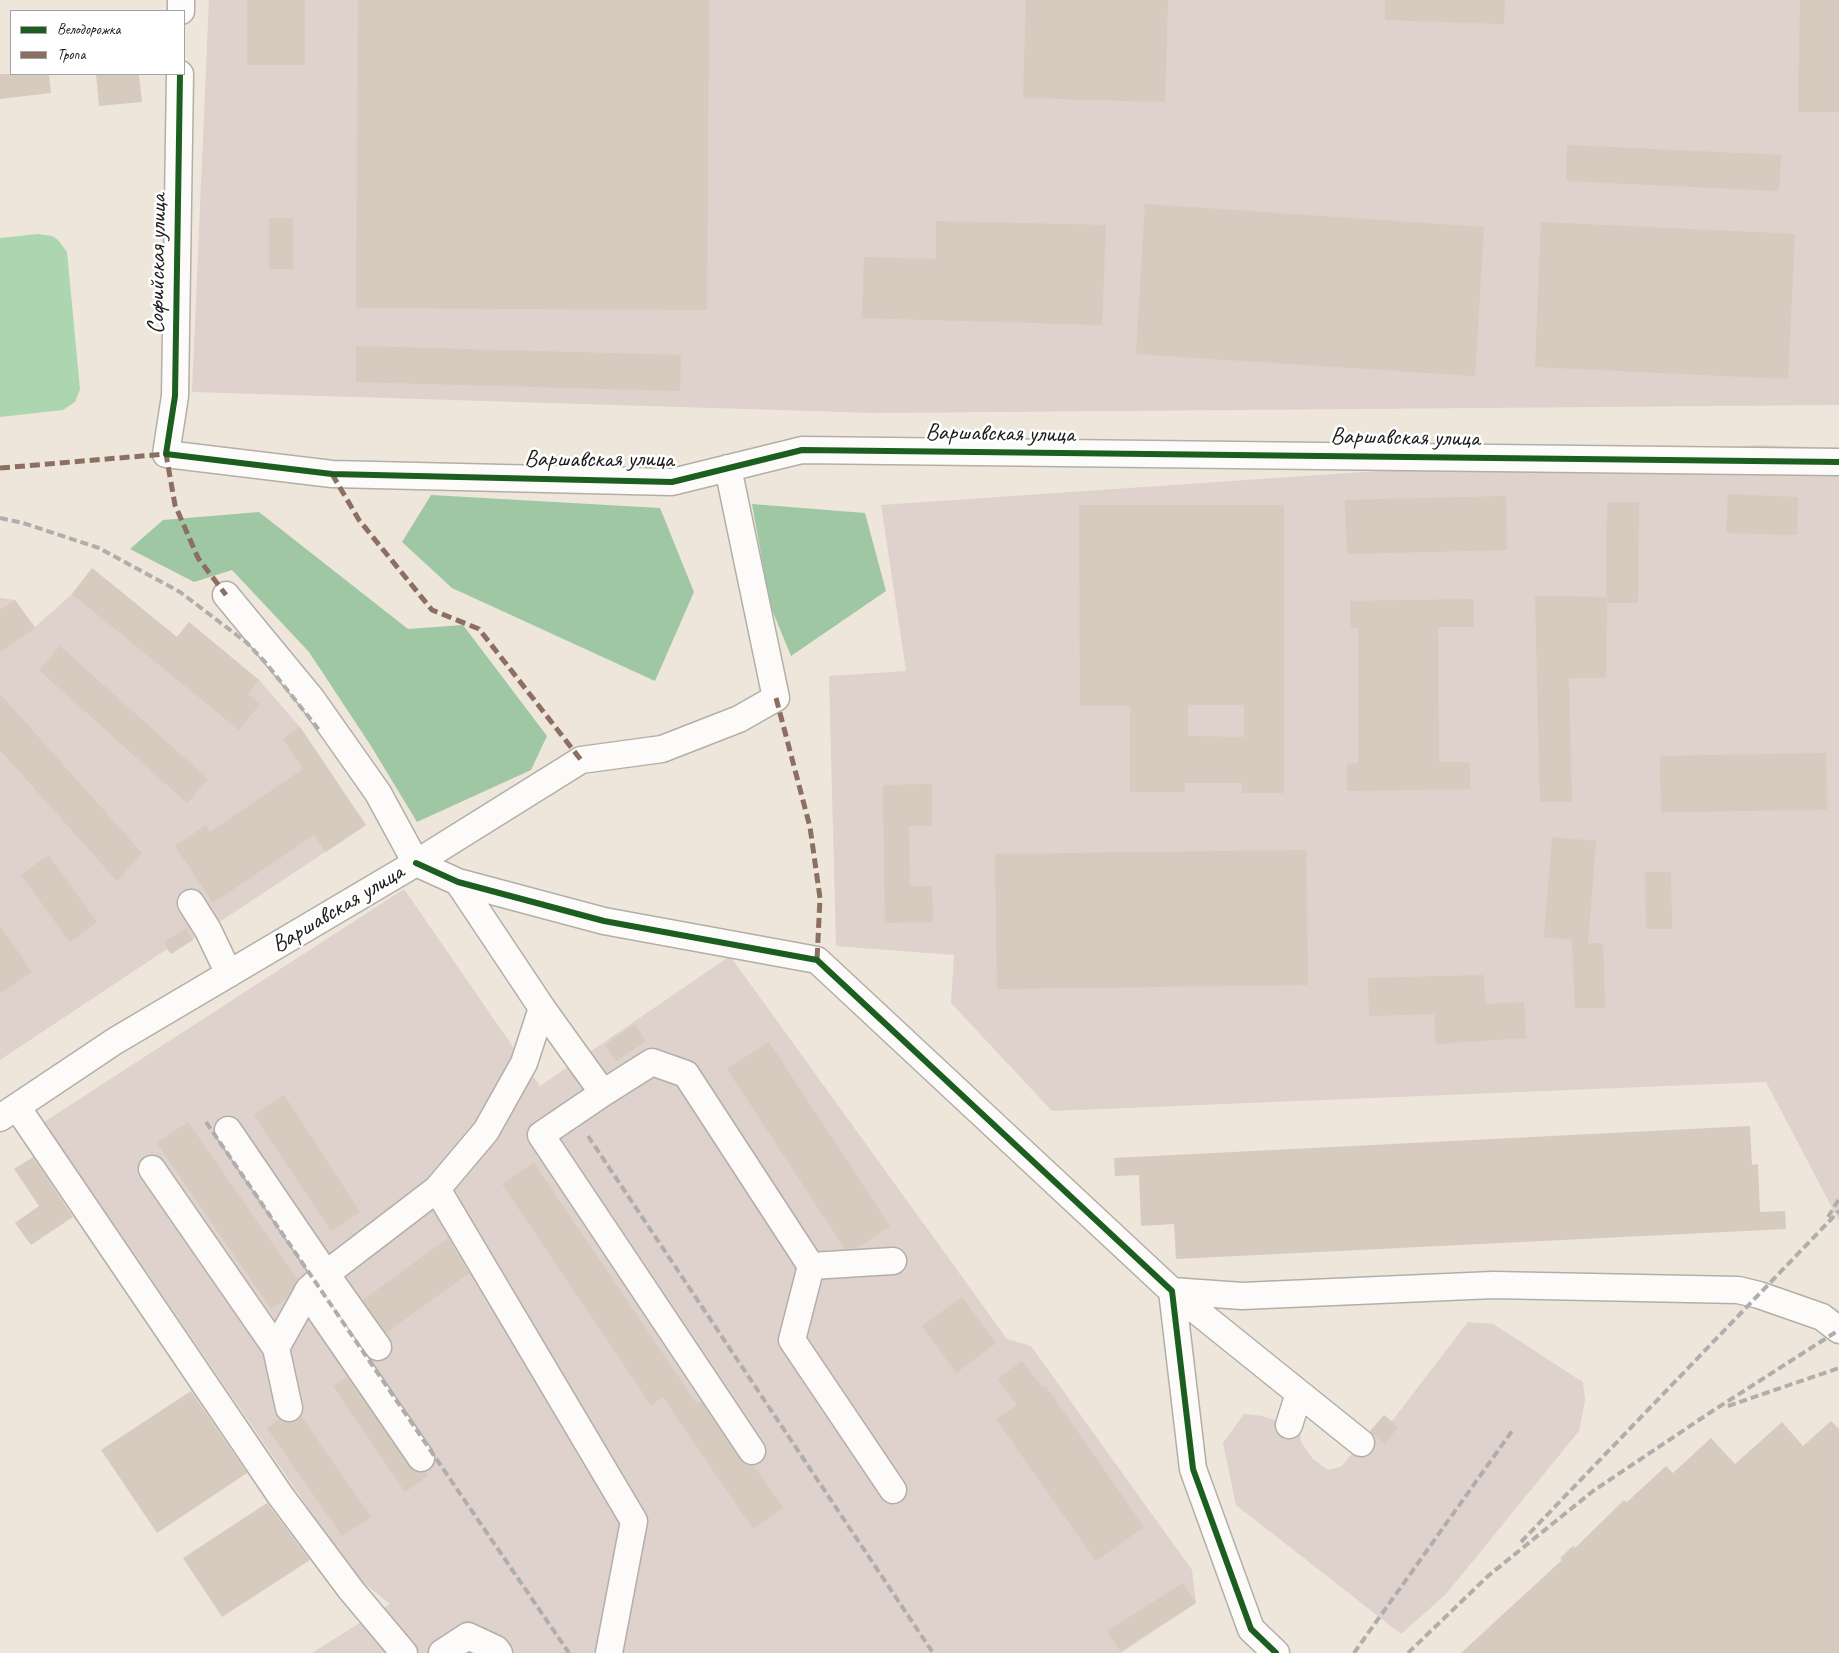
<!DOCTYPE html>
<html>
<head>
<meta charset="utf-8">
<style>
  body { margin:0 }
  #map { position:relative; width:1839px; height:1653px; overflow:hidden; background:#eee6da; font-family:Caveat,sans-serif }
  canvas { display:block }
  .legend { position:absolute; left:10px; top:10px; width:175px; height:65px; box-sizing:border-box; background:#fff; border:1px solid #a4a4a4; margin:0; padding:6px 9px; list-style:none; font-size:15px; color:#1c1c1c }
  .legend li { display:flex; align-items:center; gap:10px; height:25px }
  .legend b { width:25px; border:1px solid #a4a4a4 }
</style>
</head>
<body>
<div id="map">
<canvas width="1839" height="1653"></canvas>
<ul class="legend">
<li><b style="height:6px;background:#1b5e20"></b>Велодорожка</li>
<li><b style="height:6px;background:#8d6e63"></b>Тропа</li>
</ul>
</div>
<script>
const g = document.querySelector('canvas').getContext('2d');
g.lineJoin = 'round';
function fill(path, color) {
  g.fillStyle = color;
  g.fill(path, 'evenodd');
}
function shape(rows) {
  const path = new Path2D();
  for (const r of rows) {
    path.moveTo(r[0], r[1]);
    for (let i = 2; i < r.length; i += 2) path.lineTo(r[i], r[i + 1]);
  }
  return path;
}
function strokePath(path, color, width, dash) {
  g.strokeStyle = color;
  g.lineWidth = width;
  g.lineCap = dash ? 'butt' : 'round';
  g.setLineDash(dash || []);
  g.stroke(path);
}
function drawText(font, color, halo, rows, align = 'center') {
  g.font = font + ' Caveat,sans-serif';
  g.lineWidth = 5;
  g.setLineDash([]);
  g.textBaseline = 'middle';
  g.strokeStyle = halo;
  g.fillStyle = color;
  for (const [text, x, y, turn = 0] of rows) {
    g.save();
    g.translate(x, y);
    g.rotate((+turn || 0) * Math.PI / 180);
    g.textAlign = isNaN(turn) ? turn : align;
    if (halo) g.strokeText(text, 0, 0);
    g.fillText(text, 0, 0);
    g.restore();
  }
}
fill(shape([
  [209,0,1839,0,1839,405,876,413,192,392],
  [1758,445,1839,448,1839,1221,1766,1082,1052,1111,951,1003,954,955,836,946,829,676,906,671,881,505],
  [92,568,177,637,189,622,259,680,300,727,366,825,171,954,167,949,0,1060,0,598,15,600,35,627,72,594],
  [404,889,540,1086,730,956,1007,1339,1031,1346,1192,1570,1196,1603,1121,1653,312,1653,390,1604,354,1575,44,1122],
  [1468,1322,1493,1324,1583,1382,1585,1400,1579,1431,1446,1594,1401,1634,1236,1505,1223,1443,1244,1414,1262,1416,1300,1428,1301,1442,1313,1459,1328,1470,1342,1466,1384,1415,1392,1421]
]), '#dfd1cb');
fill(shape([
  [38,234,52,236,58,240,67,252,80,389,75,402,63,410,0,417,0,238]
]), '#acd6af');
fill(shape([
  [431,495,660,508,694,592,655,681,452,588,402,542],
  [752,504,865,513,886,591,791,656,770,605],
  [259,512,408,629,463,625,547,736,531,770,417,822,371,746,309,652,232,570,194,582,130,549,163,520]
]), '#a0c7a4');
fill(shape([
  [247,0,305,0,305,65,247,65],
  [358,0,709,0,707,310,356,308],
  [1026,0,1168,0,1165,102,1023,98],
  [1385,0,1505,0,1504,24,1385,20],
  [1800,0,1839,0,1839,112,1798,112],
  [0,74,49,74,51,93,0,99],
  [96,74,139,74,142,102,99,106],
  [1567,145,1781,155,1779,191,1566,181],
  [1145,204,1484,227,1475,376,1136,354],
  [269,218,293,218,293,269,269,269],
  [936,221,1106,225,1102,325,862,318,864,257,936,259],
  [1541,222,1795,234,1788,379,1535,367],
  [356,346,681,355,680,391,356,382],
  [1728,494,1798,497,1797,535,1726,533],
  [1506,496,1507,550,1347,554,1345,500],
  [1607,502,1639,502,1638,603,1607,603,1606,678,1569,678,1572,802,1540,802,1535,596,1606,597],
  [1079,505,1284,505,1284,793,1242,793,1242,783,1185,783,1185,792,1130,792,1130,706,1080,706],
  [1188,705,1244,705,1244,737,1188,736],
  [92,568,177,637,189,622,259,680,248,694,260,704,239,730,72,594],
  [1474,599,1474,627,1438,627,1439,762,1470,762,1470,789,1347,791,1347,764,1358,763,1358,628,1351,628,1350,601],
  [15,600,35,628,0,652,0,610],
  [60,646,208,779,187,803,39,670],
  [0,694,142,853,117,881,0,750],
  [300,727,366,825,326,852,314,835,213,903,175,846,206,825,210,832,303,769,283,739],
  [1826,753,1827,810,1661,812,1660,756],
  [932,784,932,825,909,826,910,886,932,886,933,922,885,923,883,785],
  [1552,837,1596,841,1588,943,1603,943,1605,1008,1575,1008,1572,940,1544,937],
  [1306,850,1308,985,997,989,995,854],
  [48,855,97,922,70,942,21,875],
  [1645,872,1671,872,1672,929,1646,929],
  [0,926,32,972,0,993],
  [186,928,193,940,171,954,164,942],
  [1484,975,1485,1004,1524,1002,1526,1038,1436,1044,1434,1014,1369,1016,1368,978],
  [635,1024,646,1041,616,1061,605,1045],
  [769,1042,890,1226,857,1248,845,1249,727,1069],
  [284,1095,360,1212,331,1231,254,1115],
  [188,1122,298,1280,286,1299,271,1309,157,1143],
  [1750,1126,1752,1165,1758,1164,1760,1212,1785,1211,1786,1229,1176,1259,1174,1224,1141,1226,1139,1175,1115,1176,1114,1158],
  [33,1157,73,1217,31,1245,15,1223,39,1206,14,1169],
  [534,1163,697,1404,701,1401,740,1459,746,1465,754,1466,783,1508,753,1529,663,1397,651,1405,502,1184],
  [448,1238,469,1273,386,1333,363,1300],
  [962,1297,996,1343,956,1373,922,1326],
  [1022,1361,1042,1387,1045,1385,1144,1527,1096,1561,996,1419,1017,1405,998,1379],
  [347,1377,409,1466,415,1472,425,1472,428,1476,405,1492,333,1386],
  [191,1391,247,1473,157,1533,101,1450],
  [1384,1415,1398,1427,1385,1444,1370,1431],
  [301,1416,371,1517,342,1536,267,1428,280,1419,285,1422,292,1423],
  [1831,1421,1839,1429,1839,1653,1461,1653,1562,1560,1560,1558,1573,1546,1575,1548,1624,1500,1627,1502,1666,1466,1673,1473,1711,1438,1735,1464,1782,1422,1803,1446],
  [267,1503,310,1560,222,1617,183,1558],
  [1183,1583,1196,1603,1120,1651,1107,1631]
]), '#d7cabe');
const minor = shape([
  [181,11,181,0],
  [180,74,175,396,166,454,332,474,672,482,802,450,1839,462],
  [226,595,311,698,378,793,416,863,458,882,604,921,817,960,1172,1291,1193,1469,1251,1629,1276,1653],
  [458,882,542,1008,603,1093,652,1062,686,1074,811,1266,893,1261],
  [191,903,208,930,229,974],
  [603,1093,541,1135,752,1451],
  [17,1107,280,1495,351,1590,404,1653],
  [0,1118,115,1041,416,863,581,760,662,749,739,719,776,698,728,468],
  [228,1130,326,1274,309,1289,276,1348],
  [152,1169,276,1348,289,1408],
  [437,1189,634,1521,609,1653],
  [811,1266,792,1340,893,1490],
  [1172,1291,1242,1296,1493,1285,1738,1290,1759,1295,1822,1317,1839,1330],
  [1172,1291,1361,1443],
  [307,1292,421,1458],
  [378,1347,326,1274,437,1189,486,1131,524,1063,542,1008],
  [1289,1425,1299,1393],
  [442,1653,468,1636,496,1649,499,1653]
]);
strokePath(minor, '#b3aea7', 29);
strokePath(minor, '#fcfbf9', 26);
strokePath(shape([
  [0,518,23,523,99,548,180,592,246,642,265,662,320,731],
  [206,1122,569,1653],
  [588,1136,933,1653],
  [1828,1217,1839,1199],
  [1728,1406,1839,1368],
  [1521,1542,1839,1211],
  [1354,1653,1512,1431],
  [1408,1653,1488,1576,1593,1491,1711,1412,1839,1330]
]), '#afaeac', 4, [8, 4]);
strokePath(shape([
  [0,468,166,454,175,505,198,558,226,595],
  [332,474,359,520,432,610,479,629,581,760],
  [776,698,810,827,820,898,817,960]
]), '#8d6e63', 5, [10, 5]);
strokePath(shape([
  [180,74,175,396,166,454,332,474,672,482,802,450,1839,462],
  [416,863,458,882,604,921,817,960,1172,1291,1193,1469,1251,1629,1276,1653]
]), '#1b5e20', 6);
drawText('24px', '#1c1c1c', '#fff', [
  ["Софийская улица",158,264,-89],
  ["Варшавская улица",1000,434,1],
  ["Варшавская улица",1405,438,1],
  ["Варшавская улица",599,460],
  ["Варшавская улица",338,909,-31]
]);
</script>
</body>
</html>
